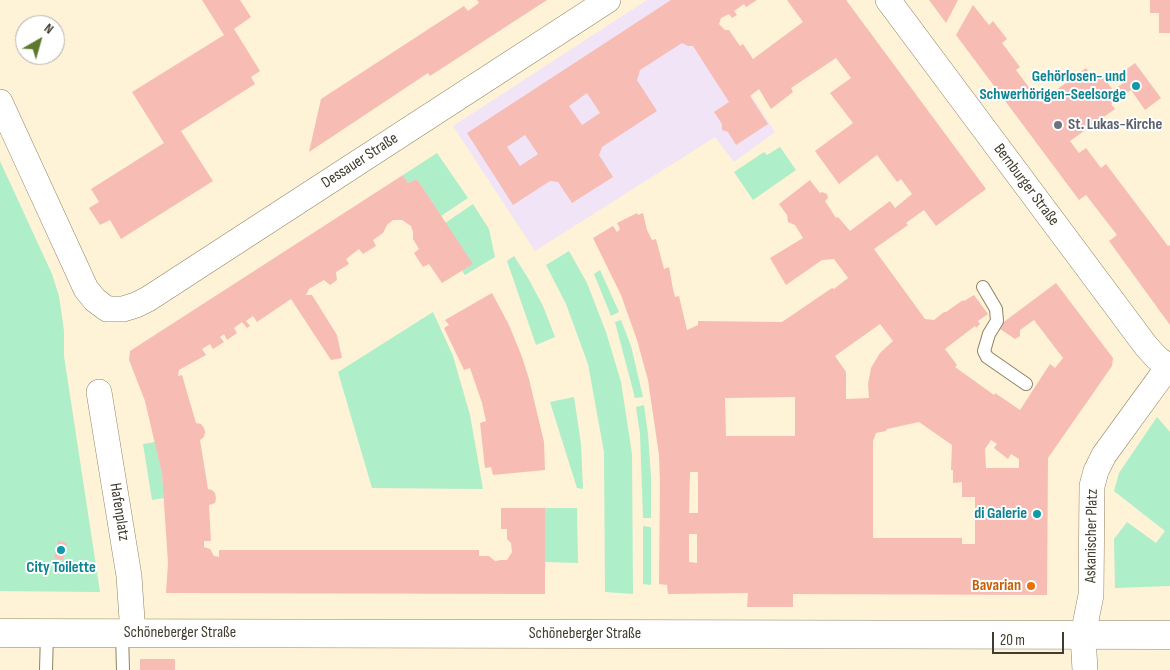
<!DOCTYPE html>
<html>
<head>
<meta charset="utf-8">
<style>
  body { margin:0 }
  #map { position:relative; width:1170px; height:670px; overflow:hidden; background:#fef2d7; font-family:"Sofia Sans Condensed",sans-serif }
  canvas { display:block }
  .north { position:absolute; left:15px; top:15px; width:50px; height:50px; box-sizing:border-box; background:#fff; border:1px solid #b3b1ab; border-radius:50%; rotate:38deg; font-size:14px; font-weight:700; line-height:20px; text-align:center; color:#413c2e }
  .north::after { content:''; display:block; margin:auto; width:18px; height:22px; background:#5d792e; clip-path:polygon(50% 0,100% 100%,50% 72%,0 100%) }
  .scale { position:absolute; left:992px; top:632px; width:72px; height:22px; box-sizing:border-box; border:2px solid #413c2e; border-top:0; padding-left:6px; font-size:15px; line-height:18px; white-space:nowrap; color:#413c2e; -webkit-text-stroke:4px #fff; paint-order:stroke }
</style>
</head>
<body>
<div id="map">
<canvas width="1170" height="670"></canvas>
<div class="north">N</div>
<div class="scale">20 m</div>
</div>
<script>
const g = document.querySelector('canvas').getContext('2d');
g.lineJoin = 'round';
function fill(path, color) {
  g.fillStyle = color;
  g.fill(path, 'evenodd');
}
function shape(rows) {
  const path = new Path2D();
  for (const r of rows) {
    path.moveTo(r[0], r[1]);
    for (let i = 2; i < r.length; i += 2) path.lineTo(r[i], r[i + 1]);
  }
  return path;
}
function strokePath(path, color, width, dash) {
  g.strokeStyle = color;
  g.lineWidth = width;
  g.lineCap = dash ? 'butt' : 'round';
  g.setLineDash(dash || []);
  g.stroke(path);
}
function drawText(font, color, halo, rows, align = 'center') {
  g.font = font + ' "Sofia Sans Condensed",sans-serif';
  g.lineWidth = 4;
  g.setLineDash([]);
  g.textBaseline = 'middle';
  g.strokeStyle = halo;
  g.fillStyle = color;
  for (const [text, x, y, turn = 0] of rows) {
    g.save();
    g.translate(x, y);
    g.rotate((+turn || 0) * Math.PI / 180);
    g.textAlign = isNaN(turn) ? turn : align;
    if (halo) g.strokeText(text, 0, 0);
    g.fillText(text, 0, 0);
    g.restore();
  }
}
fill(shape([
  [647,0,688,0,775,132,734,162,715,137,535,251,453,126]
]), '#f1e4f7');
fill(shape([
  [780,147,796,170,753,200,734,172,764,152,767,155],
  [437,153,468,198,441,216,417,179,408,183,403,175],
  [0,161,52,274,59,296,64,331,64,356,100,592,0,591],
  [473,204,489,229,495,257,465,275,462,271,472,264,445,223],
  [569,251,587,283,606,332,621,382,632,454,633,594,605,592,604,452,588,364,566,304,546,265],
  [514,256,528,278,543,306,555,337,536,345,507,261],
  [600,270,619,312,611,316,594,274],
  [433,312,453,356,470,415,483,489,372,488,338,372],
  [621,320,631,346,643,397,635,398,615,322],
  [574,397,581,444,583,489,577,488,550,402],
  [644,405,648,434,651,477,651,518,643,518,640,434,636,407],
  [1157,417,1170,432,1170,586,1115,588,1114,539,1127,522,1156,543,1165,531,1114,491,1119,473],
  [155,442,162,474,164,498,152,500,143,444],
  [545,508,577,508,578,563,545,562],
  [643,526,651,527,651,585,643,584]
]), '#aeeec9');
fill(shape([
  [202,0,240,0,251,17,234,29,260,71,251,77,255,84,181,131,213,181,121,239,110,220,100,225,89,208,99,202,91,189,164,143,132,92,224,35],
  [477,0,547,0,430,76,428,73,309,152,321,99,464,6,468,11,479,3],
  [671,0,757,0,746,7,744,4,734,11,737,15,732,18,729,14,721,18,719,24,725,30,729,30,740,46,743,44,753,59,803,22,787,0,846,0,986,189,936,226,924,210,906,223,908,225,874,249,925,319,934,320,944,312,946,312,963,300,964,301,974,295,988,314,978,321,980,324,976,328,975,326,945,349,957,365,955,367,994,395,995,393,1020,410,1050,364,1055,368,1063,358,1034,320,1020,330,1020,336,1015,339,997,327,1056,283,1113,358,1112,366,1048,458,1047,595,793,594,793,607,747,607,748,593,668,594,667,585,659,584,660,483,659,455,648,380,637,340,621,295,593,238,613,226,617,232,620,229,617,223,637,213,638,215,643,213,647,230,652,240,656,239,664,269,669,267,673,289,675,297,679,296,687,330,698,325,698,321,782,322,832,288,834,289,848,278,834,259,822,260,786,285,770,258,803,238,795,225,788,222,787,215,779,204,810,180,820,193,822,192,827,194,828,198,825,201,836,218,838,217,850,231,890,201,895,208,912,194,901,179,897,182,877,155,839,184,815,151,853,123,830,93,851,78,836,58,791,88,793,92,771,109,759,89,750,96,768,124,736,145,728,132,722,130,722,124,714,112,729,102,693,46,688,46,682,43,640,70,637,80,657,111,602,147,599,155,613,177,572,203,558,182,550,181,513,205,467,133],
  [587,93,600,113,582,125,569,106],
  [525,135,538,154,520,166,507,147],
  [880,324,893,341,880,353,871,368,868,384,869,398,846,399,846,372,835,356],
  [795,397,795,436,726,436,725,398],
  [919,422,952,445,951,470,953,470,953,483,962,482,962,497,975,497,975,544,962,544,962,538,873,538,873,441,876,433,886,431,887,429],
  [991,440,997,444,994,448,1008,459,1011,454,1019,459,1019,468,986,468,985,449],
  [690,472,698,472,698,513,689,513],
  [689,534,697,534,697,563,689,562],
  [929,0,958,0,946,23],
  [1150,0,1170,0,1170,33,1159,33,1159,13,1150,13],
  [973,5,989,25,993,21,1007,39,1002,43,1020,67,1016,70,1040,102,1086,68,1094,79,1101,74,1113,90,1125,82,1119,75,1135,63,1161,98,1145,110,1131,90,1111,104,1115,109,1070,141,1079,153,1086,148,1101,168,1106,164,1168,246,1170,245,1170,325,1109,241,1117,235,1086,195,1079,200,956,35],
  [403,175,408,183,417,179,473,264,442,283,429,264,423,267,414,253,419,249,413,239,413,232,411,226,402,220,393,220,387,225,383,233,373,240,376,246,363,254,359,249,346,259,349,264,336,272,337,280,330,285,324,280,309,289,306,295,312,295,337,335,342,358,331,360,291,299,257,322,253,316,246,321,250,326,247,328,242,322,234,328,237,333,227,340,224,334,220,337,224,342,213,349,210,344,202,349,206,355,179,370,178,376,182,375,196,423,201,424,204,428,205,432,204,437,200,440,208,489,212,490,215,493,216,498,215,503,209,505,211,541,204,541,204,547,210,549,214,556,219,557,219,550,479,550,479,556,489,556,495,561,501,560,507,560,512,552,511,543,507,539,507,529,501,529,501,508,545,508,545,594,166,593,168,563,162,474,145,401,129,360,130,351],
  [492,293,509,325,522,357,529,379,544,442,545,470,493,475,491,467,485,468,480,423,486,421,482,403,470,368,464,370,444,328,449,325,445,320],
  [58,541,67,543,63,560,54,558],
  [140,659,175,659,175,670,140,670]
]), '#f7bdb5');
const service = shape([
  [983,287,996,309,997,321,989,334,984,351,987,357,1026,384],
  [122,633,123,670],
  [46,670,47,633]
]);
const minor = shape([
  [888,0,1146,346,1157,358,1170,368],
  [0,102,86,289,95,300,107,309,123,309,136,305,148,299,608,0],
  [99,392,129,576,133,634],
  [1085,670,1083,635,1091,595,1092,486,1096,471,1104,455,1168,367]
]);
const tertiary = shape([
  [0,633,1170,635]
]);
strokePath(service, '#908364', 14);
strokePath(minor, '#908364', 26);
strokePath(tertiary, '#908364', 29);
strokePath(service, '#fff', 12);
strokePath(minor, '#fff', 25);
strokePath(tertiary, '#fff', 28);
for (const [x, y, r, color] of [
  [1136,86,5,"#0f9aa8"],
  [1058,125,5,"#6b7280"],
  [1037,514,5,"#0f9aa8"],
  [61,550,5,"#0f9aa8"],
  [1031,586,5,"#e8710a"]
]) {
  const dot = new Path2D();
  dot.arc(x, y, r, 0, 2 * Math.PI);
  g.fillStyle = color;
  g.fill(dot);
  strokePath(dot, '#fff', 2);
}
drawText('bold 16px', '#0d838f', '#fff', [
  ["Gehörlosen- und",1126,77],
  ["Schwerhörigen-Seelsorge",1126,95],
  ["di Galerie",1027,514],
  ["City Toilette",61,568,"center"]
], 'right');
drawText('bold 16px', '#5b616d', '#fff', [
  ["St. Lukas-Kirche",1068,125]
], 'left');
drawText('16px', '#413c2e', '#fff', [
  ["Dessauer Straße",360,161,-33],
  ["Bernburger Straße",1026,185,53],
  ["Hafenplatz",119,512,81],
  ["Askanischer Platz",1092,536,-89],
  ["Schöneberger Straße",180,633],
  ["Schöneberger Straße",585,634]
]);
drawText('bold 16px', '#c56008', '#fff', [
  ["Bavarian",1021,586]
], 'right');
</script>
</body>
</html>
